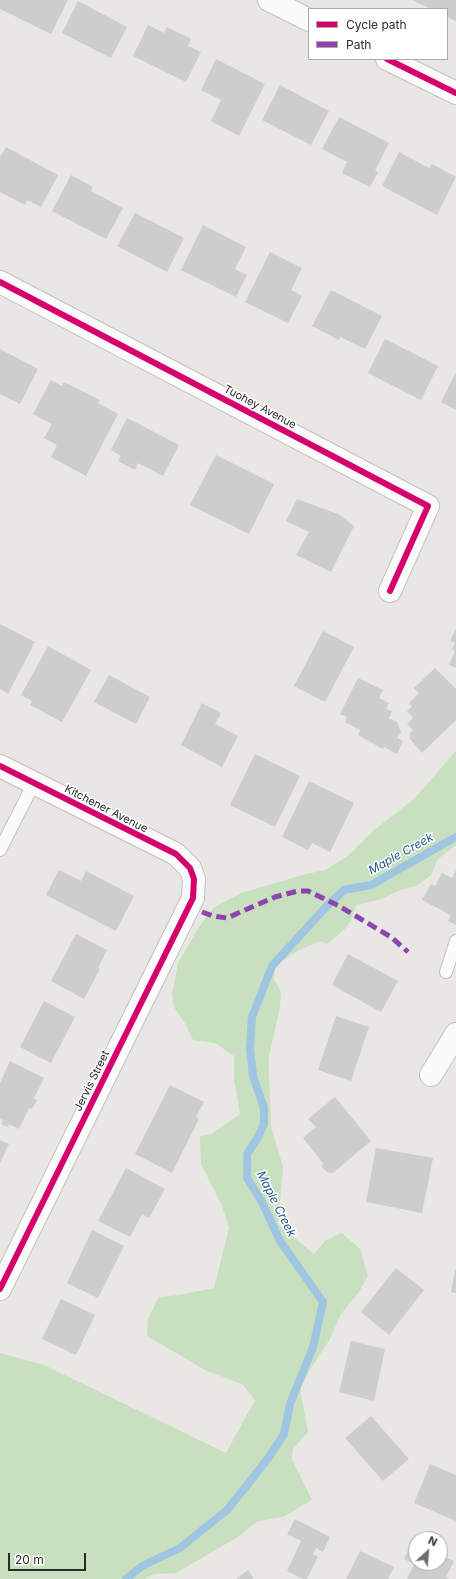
<!DOCTYPE html>
<html>
<head>
<meta charset="utf-8">
<style>
  body { margin:0 }
  #map { position:relative; width:456px; height:1579px; overflow:hidden; background:#e8e7e3; font-family:Inter,sans-serif }
  canvas { display:block }
  .legend { position:absolute; left:308px; top:8px; width:140px; height:52px; box-sizing:border-box; background:#fff; border:1px solid #aaa; margin:0; padding:5px 7px; list-style:none; font-size:12px; color:#2b2b2b }
  .legend li { display:flex; align-items:center; gap:8px; height:20px }
  .legend b { width:20px; border:1px solid #aaa }
  .north { position:absolute; left:408px; top:1531px; width:40px; height:40px; box-sizing:border-box; background:#fff; border:1px solid #aaa; border-radius:50%; rotate:26deg; font-size:11px; font-weight:700; line-height:16px; text-align:center; color:#2b2b2b }
  .north::after { content:''; display:block; margin:auto; width:14px; height:18px; background:#6d6d6b; clip-path:polygon(50% 0,100% 100%,50% 72%,0 100%) }
  .scale { position:absolute; left:8px; top:1553px; width:78px; height:18px; box-sizing:border-box; border:2px solid #2b2b2b; border-top:0; padding-left:5px; font-size:12px; line-height:14px; white-space:nowrap; color:#2b2b2b; -webkit-text-stroke:3px #fff; paint-order:stroke }
</style>
</head>
<body>
<div id="map">
<canvas width="456" height="1579"></canvas>
<ul class="legend">
<li><b style="height:5px;background:#d6006c"></b>Cycle path</li>
<li><b style="height:5px;background:#8e44ad"></b>Path</li>
</ul>
<div class="north">N</div>
<div class="scale">20 m</div>
</div>
<script>
const g = document.querySelector('canvas').getContext('2d');
g.lineJoin = 'round';
function fill(path, color) {
  g.fillStyle = color;
  g.fill(path, 'evenodd');
}
function shape(rows) {
  const path = new Path2D();
  for (const r of rows) {
    path.moveTo(r[0], r[1]);
    for (let i = 2; i < r.length; i += 2) path.lineTo(r[i], r[i + 1]);
  }
  return path;
}
function strokePath(path, color, width, dash) {
  g.strokeStyle = color;
  g.lineWidth = width;
  g.lineCap = dash ? 'butt' : 'round';
  g.setLineDash(dash || []);
  g.stroke(path);
}
function drawText(font, color, halo, rows, align = 'center') {
  g.font = font + ' Inter,sans-serif';
  g.lineWidth = 3;
  g.setLineDash([]);
  g.textBaseline = 'middle';
  g.strokeStyle = halo;
  g.fillStyle = color;
  for (const [text, x, y, turn = 0] of rows) {
    g.save();
    g.translate(x, y);
    g.rotate((+turn || 0) * Math.PI / 180);
    g.textAlign = isNaN(turn) ? turn : align;
    if (halo) g.strokeText(text, 0, 0);
    g.fillText(text, 0, 0);
    g.restore();
  }
}
fill(shape([
  [456,751,456,845,438,859,431,875,418,885,403,889,379,900,356,905,352,918,346,928,327,944,321,941,299,950,275,966,274,979,281,992,280,1007,269,1056,269,1074,271,1126,283,1167,278,1224,314,1254,326,1240,342,1233,360,1249,368,1276,359,1292,341,1314,330,1339,311,1368,300,1389,308,1432,293,1449,292,1459,312,1500,283,1517,258,1521,238,1537,176,1573,154,1574,145,1579,0,1579,0,1353,44,1365,226,1453,255,1400,242,1384,205,1370,147,1336,148,1319,159,1297,179,1295,214,1288,229,1228,222,1206,201,1164,200,1136,211,1134,240,1114,234,1079,234,1056,215,1043,193,1040,186,1025,174,1007,172,994,178,963,199,927,213,908,241,893,306,874,325,870,349,855,373,831,415,798]
]), '#c8e0c0');
strokePath(shape([
  [126,1579,142,1566,180,1548,227,1510,248,1484,269,1457,284,1434,290,1404,313,1347,323,1302,280,1241,262,1202,247,1178,247,1154,257,1139,264,1124,264,1108,253,1076,250,1048,252,1017,272,966,326,907,344,890,371,885,456,837]
]), '#9fc5e1', 8);
fill(shape([
  [0,0,68,0,51,34,0,9],
  [412,0,456,0,456,21,447,17,447,9,431,9],
  [78,1,127,27,111,58,62,33],
  [148,25,164,33,167,27,191,39,188,46,201,52,186,82,133,56],
  [216,59,265,84,239,136,211,121,221,100,201,90],
  [280,85,329,111,311,145,262,120],
  [339,117,389,143,375,171,378,172,370,187,342,173,347,162,322,149],
  [6,147,58,175,41,207,27,200,25,205,0,192,0,157],
  [399,152,429,168,432,164,456,177,437,215,382,186],
  [71,175,93,187,91,191,123,208,106,239,52,211],
  [135,213,184,238,167,272,117,246],
  [203,225,246,247,235,269,247,275,236,297,181,270],
  [270,252,302,268,291,290,302,296,288,323,245,302],
  [331,290,382,316,365,349,340,337,339,340,312,326],
  [385,339,438,366,421,400,368,373],
  [0,349,38,369,20,404,0,394],
  [456,372,456,410,441,402],
  [51,380,62,386,64,382,100,400,98,403,118,414,86,476,51,457,57,445,44,438,52,424,33,414],
  [127,418,179,445,163,476,138,463,135,470,118,461,121,456,111,450],
  [216,455,274,484,249,534,190,505],
  [297,499,338,514,354,526,331,572,296,555,309,532,286,521],
  [0,624,35,642,8,694,0,689],
  [456,628,456,668,449,665,455,651,452,649,455,643,450,641],
  [323,631,354,647,325,702,294,686],
  [48,646,91,670,62,722,30,705,32,701,21,695],
  [435,668,456,689,456,720,422,753,410,739,410,733,413,730,407,724,413,718,407,711,412,706,409,703,419,693,414,688],
  [109,675,150,697,136,724,94,702],
  [358,678,383,690,379,698,389,703,386,709,392,711,389,718,397,722,401,732,397,738,403,741,397,754,384,747,383,749,358,735,360,730,345,722,347,717,340,714],
  [202,703,221,713,215,724,238,736,222,767,181,745],
  [255,754,300,776,275,827,230,805],
  [309,781,354,803,330,852,312,843,308,850,282,837],
  [59,870,81,881,86,871,134,896,116,931,46,895],
  [456,870,456,925,448,921,451,915,422,900,431,884,435,886,442,873,452,878],
  [76,934,107,950,98,968,100,969,84,999,51,981],
  [348,954,398,981,381,1012,332,985],
  [44,1001,75,1017,51,1063,20,1047],
  [336,1016,369,1027,351,1081,318,1070],
  [10,1061,44,1078,34,1098,37,1100,32,1109,29,1108,19,1129,9,1124,8,1127,1,1124,3,1120,0,1119,0,1083],
  [170,1085,204,1102,196,1117,199,1119,172,1173,135,1154],
  [335,1097,371,1141,333,1173,327,1172,322,1167,323,1163,303,1138,316,1127,308,1119],
  [0,1140,9,1144,0,1163],
  [376,1148,433,1158,422,1213,366,1202],
  [126,1168,165,1189,149,1218,142,1214,130,1237,98,1221],
  [92,1230,124,1246,98,1298,67,1283],
  [396,1268,424,1290,389,1335,361,1312],
  [455,1270,456,1270,456,1293,451,1292],
  [61,1299,95,1315,76,1355,42,1339],
  [351,1341,385,1349,374,1401,339,1392],
  [371,1416,409,1459,383,1481,345,1438],
  [430,1464,456,1475,456,1521,414,1503],
  [295,1519,330,1537,323,1552,316,1548,313,1554,318,1557,307,1579,303,1579,287,1571,301,1541,287,1534],
  [414,1538,416,1539,416,1563,440,1563,440,1554,454,1561,446,1577,449,1579,407,1579,414,1564,404,1559],
  [360,1551,394,1567,388,1579,346,1579],
  [248,1570,254,1579,236,1579]
]), '#cdcdc9');
const lane = shape([
  [0,850,34,783],
  [446,972,456,941]
]);
const street = shape([
  [0,282,428,506,390,591],
  [0,766,176,854,190,868,194,879,193,898,0,1289],
  [431,1075,456,1034]
]);
const secondary = shape([
  [269,0,309,20],
  [387,59,456,93]
]);
strokePath(lane, '#c2c2c2', 14);
strokePath(street, '#c2c2c2', 24);
strokePath(secondary, '#c2c2c2', 24);
strokePath(lane, '#fcfbfb', 12);
strokePath(street, '#fcfbfb', 22);
strokePath(secondary, '#fcfbfb', 22);
strokePath(shape([
  [202,912,213,916,227,918,275,897,298,891,308,891,339,906,391,937,408,952]
]), '#8e44ad', 5, [10, 5]);
strokePath(shape([
  [387,59,456,93],
  [0,282,428,506,390,591],
  [0,766,176,854,190,868,194,879,193,898,0,1289]
]), '#d6006c', 6);
drawText('11px', '#2b2b2b', '#fff', [
  ["Tuohey Avenue",260,407,28],
  ["Kitchener Avenue",106,809,27],
  ["Jervis Street",92,1081,-64]
]);
drawText('italic 12px', '#1f558c', '#fff', [
  ["Maple Creek",401,854,-29],
  ["Maple Creek",276,1204,63]
]);
</script>
</body>
</html>
